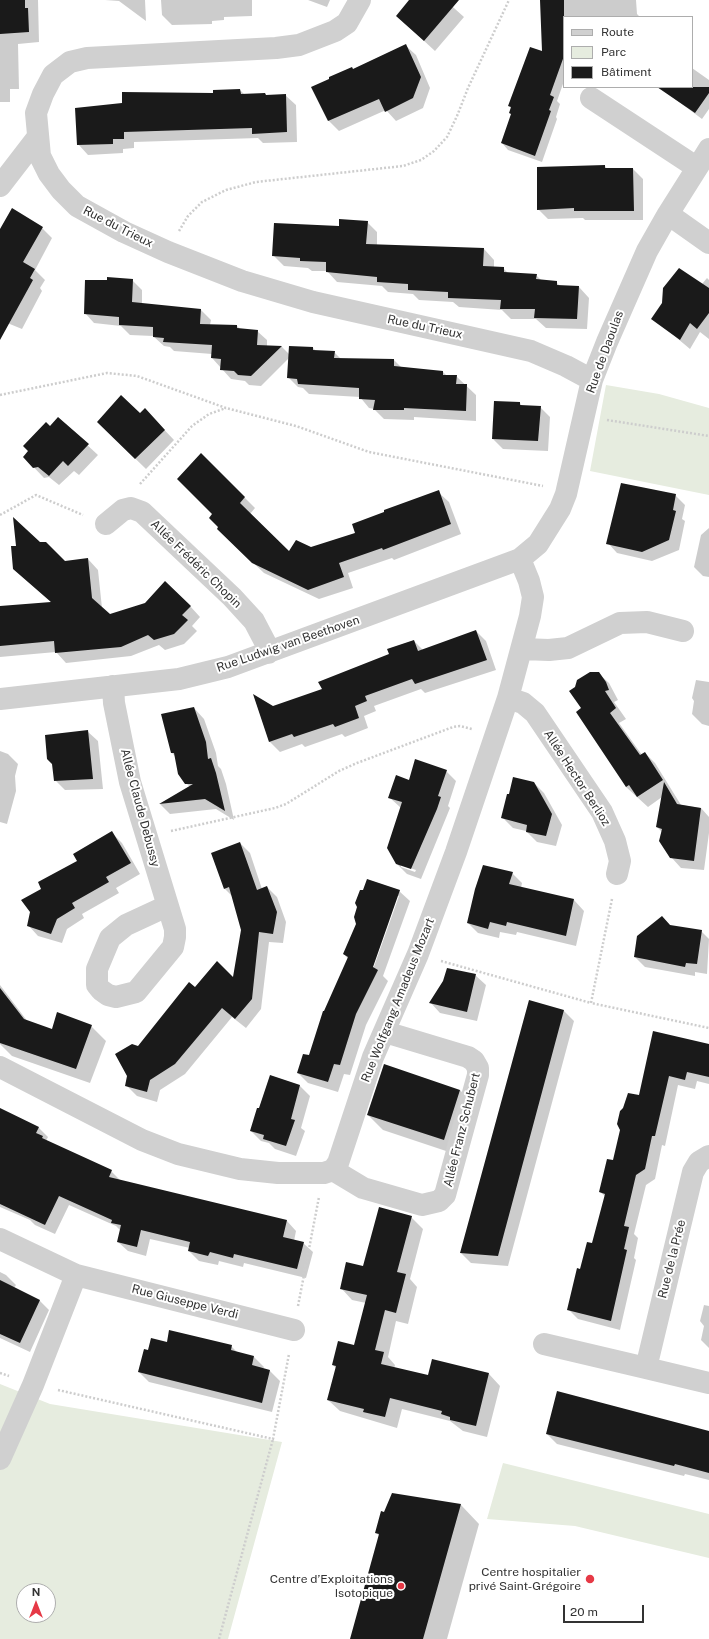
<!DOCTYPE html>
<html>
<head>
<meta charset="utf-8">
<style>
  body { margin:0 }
  #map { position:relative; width:709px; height:1639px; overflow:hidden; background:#fff; font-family:"Public Sans",sans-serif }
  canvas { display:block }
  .legend { position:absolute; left:563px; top:16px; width:130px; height:72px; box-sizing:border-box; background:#fff; border:1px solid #adadad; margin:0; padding:5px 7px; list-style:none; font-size:12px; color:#333 }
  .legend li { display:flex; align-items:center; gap:8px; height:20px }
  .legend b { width:20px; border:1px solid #adadad }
  .north { position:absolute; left:16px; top:1583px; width:40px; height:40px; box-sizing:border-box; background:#fff; border:1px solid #adadad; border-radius:50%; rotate:0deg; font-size:11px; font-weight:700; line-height:16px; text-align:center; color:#333 }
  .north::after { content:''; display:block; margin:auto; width:14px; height:18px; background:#e63946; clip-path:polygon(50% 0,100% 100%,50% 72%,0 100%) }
  .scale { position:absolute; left:563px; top:1605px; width:81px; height:18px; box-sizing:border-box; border:2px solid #333; border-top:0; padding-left:5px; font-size:12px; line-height:14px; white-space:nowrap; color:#333; -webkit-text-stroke:3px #fff; paint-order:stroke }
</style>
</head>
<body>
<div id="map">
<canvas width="709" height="1639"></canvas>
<ul class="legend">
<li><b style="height:5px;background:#d0d0d0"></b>Route</li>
<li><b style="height:11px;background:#e6ecdf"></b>Parc</li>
<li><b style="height:11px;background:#1a1a1a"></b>Bâtiment</li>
</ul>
<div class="north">N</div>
<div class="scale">20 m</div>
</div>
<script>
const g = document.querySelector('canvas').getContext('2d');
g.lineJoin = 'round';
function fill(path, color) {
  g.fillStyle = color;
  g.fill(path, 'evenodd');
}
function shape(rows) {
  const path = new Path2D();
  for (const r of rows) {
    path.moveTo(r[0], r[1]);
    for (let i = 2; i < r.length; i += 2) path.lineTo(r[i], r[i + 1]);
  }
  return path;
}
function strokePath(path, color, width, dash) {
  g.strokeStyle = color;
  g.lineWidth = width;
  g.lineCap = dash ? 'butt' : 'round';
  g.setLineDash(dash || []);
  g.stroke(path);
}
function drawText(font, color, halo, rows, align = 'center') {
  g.font = font + ' "Public Sans",sans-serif';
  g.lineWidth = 4;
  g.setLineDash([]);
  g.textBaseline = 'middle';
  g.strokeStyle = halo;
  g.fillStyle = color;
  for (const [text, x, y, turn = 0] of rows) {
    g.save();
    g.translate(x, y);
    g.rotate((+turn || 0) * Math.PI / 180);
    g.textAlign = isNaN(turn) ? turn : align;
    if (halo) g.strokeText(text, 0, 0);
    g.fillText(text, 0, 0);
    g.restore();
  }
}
fill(shape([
  [606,385,659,394,709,408,709,495,590,471],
  [0,1384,50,1404,282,1442,228,1639,0,1639],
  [24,1591,48,1591,48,1615,24,1615],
  [503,1463,709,1514,709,1558,575,1526,487,1519]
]), '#e6ecdf');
fill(shape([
  [0,0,38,0,39,42,18,44,19,89,10,89,10,102,0,102],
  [105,0,145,0,146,21,119,1],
  [161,0,252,0,252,16,224,17,224,20,212,21,212,24,172,25,162,15],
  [308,0,330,0,327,7],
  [411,0,445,0,464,17,435,51,397,16],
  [541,0,636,0,637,14,640,17,564,17,564,81,557,101,560,104,556,117,557,119,542,162,508,150,502,143,512,115,512,109,509,106,543,53],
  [405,45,416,55,430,88,423,108,396,121,386,110,339,131,329,121,313,88],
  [692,68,709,80,709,109,702,119,659,87,692,87],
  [240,90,251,101,285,95,296,105,297,142,263,143,258,138,134,142,134,148,123,149,123,153,88,155,78,144,123,103],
  [605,166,607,169,633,169,643,179,643,220,585,220,583,218,548,219,538,209],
  [367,222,377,232,377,245,484,249,494,260,494,267,503,268,508,273,536,275,542,281,556,282,560,286,579,287,589,298,587,329,546,328,536,319,511,319,502,310,459,307,453,302,419,300,413,294,388,292,382,286,337,282,327,271,312,271,308,268,284,266,273,255,340,227],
  [42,228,52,238,35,270,45,280,40,288,42,291,22,329,0,320,0,231],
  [707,278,709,280,709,339,700,332,690,349,653,318,702,284],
  [132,280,142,290,142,304,201,310,211,320,210,325,237,326,240,329,257,331,267,340,267,346,282,347,289,354,313,348,316,351,334,352,341,359,394,360,401,367,443,372,447,376,456,376,476,395,476,421,414,417,414,420,384,419,374,409,369,408,360,397,309,394,303,388,298,387,288,377,289,358,261,386,249,385,245,381,231,379,212,358,212,354,174,351,170,347,164,346,153,336,130,335,121,326,94,323,85,313],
  [520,403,522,406,540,407,550,417,548,451,503,449,493,439],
  [140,414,155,420,174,440,146,469,108,432],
  [58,418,98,455,79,475,74,471,59,485,49,477,44,478,24,457],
  [201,454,255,508,250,514,289,552,311,548,356,533,438,492,449,502,461,534,394,560,392,558,348,573,353,588,319,599,264,573,228,539,219,527,214,514],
  [675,495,685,505,682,519,685,521,679,550,652,561,617,553,608,543],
  [709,528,709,577,703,576,694,567,701,535],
  [40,543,65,562,88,559,98,570,102,608,110,615,190,606,200,617,192,626,197,631,184,644,165,650,159,645,131,656,66,663,56,652,0,657,0,607,52,603,14,569],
  [476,631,486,641,496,670,425,693,421,689,374,706,376,711,364,716,368,728,345,737,342,734,305,747,302,744,280,752,270,742,254,696,273,707,324,689,414,641,423,650],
  [598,673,609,683,618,700,614,702,626,719,619,723,642,755,645,753,655,763,681,805,701,808,709,817,709,833,704,870,681,868,671,857,662,832,657,827,662,797,648,807,626,787,582,708],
  [696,680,709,682,709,726,702,724,692,714,694,701,692,698],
  [194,708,204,719,216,753,218,766,221,769,226,784,234,820,216,809,170,814,160,804,190,787,186,783,175,756,172,753],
  [87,731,98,741,103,789,65,790,55,780],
  [0,751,8,754,18,764,15,776,16,791,7,824,0,822],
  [446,771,456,781,448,806,450,808,421,879,407,874,397,864,401,808,389,797,409,781],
  [401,865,416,870,415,872,401,867],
  [534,783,544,793,562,825,556,846,537,842,526,831,513,828,503,818],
  [112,833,122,843,140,874,116,888,119,893,82,914,84,918,67,929,62,943,38,936,28,925,42,889,79,861],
  [240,843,250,853,262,889,267,887,277,897,286,922,283,943,269,942,261,1009,246,1028,232,1017,185,1074,160,1090,157,1102,137,1096,127,1086,138,1048,196,988,234,979,242,930,232,896,225,889],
  [512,873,522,883,521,888,574,900,584,911,576,946,517,932,516,935,500,932,499,938,478,933,468,923],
  [399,891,410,901,383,976,388,981,366,1025,350,1075,344,1074,338,1092,308,1083,298,1073,309,1056,348,959,344,954,357,924],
  [397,896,399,896,372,972,370,971],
  [662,917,672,927,701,931,709,939,707,974,695,972,695,976,645,967,635,957],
  [475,975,486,985,477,1021,440,1013,430,1002,444,982],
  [0,985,28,1022,53,1030,91,1026,106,1041,90,1083,12,1056,0,1044],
  [530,1002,564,1011,574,1021,508,1266,471,1263,461,1253],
  [709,1045,709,1084,697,1081,695,1089,678,1085,665,1146,662,1145,655,1179,646,1185,634,1234,638,1238,634,1258,636,1260,620,1330,578,1319,569,1310,580,1270,593,1244,606,1197,600,1192,640,1097],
  [271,1076,300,1086,310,1096,301,1128,305,1131,296,1156,275,1149,269,1143,261,1141,251,1131],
  [460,1090,474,1105,458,1155,383,1130,368,1115],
  [0,1110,39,1128,48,1137,46,1141,111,1171,121,1181,287,1221,296,1231,294,1241,303,1243,313,1252,306,1278,244,1263,243,1267,219,1261,218,1265,199,1261,189,1251,190,1248,150,1239,146,1256,128,1251,118,1242,121,1231,116,1226,69,1205,55,1234,35,1225,30,1220,0,1207],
  [411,1217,423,1229,410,1279,417,1287,408,1324,396,1321,388,1357,395,1365,394,1369,429,1376,489,1374,500,1386,487,1437,463,1431,450,1421,402,1409,397,1428,340,1411,328,1400,336,1368,333,1365,355,1346,366,1303,352,1300,341,1288,364,1267],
  [0,1272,6,1275,16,1285,14,1288,40,1301,49,1310,30,1352,0,1338],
  [704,1305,709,1306,709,1348,701,1340,704,1326,700,1321],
  [168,1343,231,1346,238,1353,254,1357,264,1367,263,1369,270,1371,280,1381,272,1412,149,1382,139,1372,149,1351],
  [709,1432,709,1480,685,1474,684,1476,557,1444,547,1434],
  [461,1505,479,1524,447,1639,351,1639,380,1536,376,1533,385,1513]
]), '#0003');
fill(shape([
  [0,0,25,0,25,8,28,8,29,32,0,34],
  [409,0,459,0,424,41,396,16],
  [540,0,564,0,564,56,550,95,554,97,549,110,551,111,535,156,501,143,511,114,509,113,511,107,508,106,530,47,542,51],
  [406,44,421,77,413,98,385,112,379,99,328,121,311,87,329,79,329,77,352,67,353,69],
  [657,87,709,87,709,93,695,113],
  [240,89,241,94,265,93,266,95,286,94,287,132,252,134,252,128,124,132,124,139,113,139,113,144,77,145,75,108,122,103,122,92,213,93,213,90],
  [605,165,605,168,633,168,634,211,574,211,574,208,537,210,537,167],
  [12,208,43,227,23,262,35,269,30,278,33,280,0,340,0,229],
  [339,219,368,221,366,244,484,248,483,266,504,267,504,272,537,274,536,279,557,281,557,285,579,286,577,319,534,318,535,309,500,309,501,300,448,298,448,292,408,290,408,284,377,282,377,277,326,272,326,262,300,261,300,258,272,256,274,223,339,226],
  [679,268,709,288,709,313,697,329,690,323,680,340,651,319,662,303,663,288],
  [107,277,133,279,132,302,201,309,200,324,237,325,237,328,258,330,257,345,282,346,251,376,238,375,234,371,220,370,221,359,211,358,212,345,163,342,164,338,153,337,153,327,119,325,119,317,84,314,85,280,107,280],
  [289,346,313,347,313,350,335,351,334,358,394,359,394,366,443,371,443,375,457,375,456,384,467,384,466,411,404,408,404,410,373,410,375,400,359,399,359,388,298,384,297,379,287,378],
  [121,395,140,413,145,408,165,430,135,459,97,422],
  [494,401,520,402,520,405,541,406,538,441,492,439],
  [58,417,89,444,68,466,63,461,49,476,38,467,33,468,23,457,28,451,23,446,46,422,50,426],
  [201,453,245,497,240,503,289,551,296,540,311,547,355,533,352,524,384,512,384,510,439,490,451,524,383,550,382,548,339,563,344,577,308,590,252,563,217,529,218,527,209,518,212,514,177,479],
  [621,483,676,494,673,510,676,511,669,540,642,552,606,544],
  [13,517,40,542,46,542,65,561,88,558,92,598,110,614,145,603,165,581,191,606,182,615,188,620,174,634,154,640,148,635,121,647,55,653,54,641,0,646,0,606,51,602,13,569,11,546,16,546],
  [476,630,487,660,415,684,412,679,365,696,367,701,355,706,359,718,335,727,333,724,294,737,292,734,269,742,253,694,273,706,322,689,318,682,389,654,387,649,414,640,418,651],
  [590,672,599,672,606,682,609,690,605,691,616,708,610,713,640,755,645,752,663,780,637,797,629,785,626,787,576,712,581,708,569,691,575,687,577,680],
  [194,707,206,742,208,759,211,758,216,773,225,811,205,799,159,804,193,784,185,784,178,774,174,753,171,753,161,714],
  [88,730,93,779,54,781,52,764,47,759,45,735],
  [415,759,447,770,438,796,441,797,437,809,411,869,396,864,387,848,402,802,388,798,396,775,409,780],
  [513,777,534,782,552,814,546,836,526,832,527,825,501,818,507,794,509,794],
  [664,782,677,804,701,808,694,861,670,858,659,841,662,829,656,827],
  [112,831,131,863,106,877,109,882,72,903,75,908,57,919,51,934,27,926,30,912,21,900,41,889,38,882,77,861,73,854],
  [240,842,257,890,267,886,277,912,273,934,259,932,252,999,235,1019,222,1008,175,1064,150,1080,147,1092,125,1086,127,1076,115,1054,132,1044,138,1046,189,982,195,987,217,961,233,977,241,930,229,887,224,889,211,853],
  [483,865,513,872,509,884,574,899,566,936,507,922,506,926,490,922,488,929,467,923,475,889],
  [367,879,400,890,373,967,378,970,356,1014,340,1065,334,1064,328,1082,297,1073,303,1054,309,1055,323,1011,324,1011,348,957,343,954,356,924,354,917,357,907,355,903,360,890,363,890],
  [662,916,670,925,702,930,697,964,686,963,685,967,634,957,637,936],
  [447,968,476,974,467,1012,429,1003,443,981],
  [0,988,24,1019,52,1029,57,1012,92,1025,76,1069,0,1043],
  [529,1000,564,1010,498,1256,460,1253],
  [653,1031,709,1044,709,1077,687,1072,685,1080,669,1076,655,1136,652,1136,645,1169,636,1175,624,1226,629,1227,624,1249,627,1250,611,1321,567,1310,577,1268,580,1269,587,1242,592,1243,605,1194,599,1192,607,1159,613,1160,620,1130,617,1124,620,1111,623,1108,628,1093,639,1095],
  [384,1064,460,1090,444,1140,367,1115],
  [270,1075,300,1085,291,1119,295,1120,286,1146,263,1139,264,1135,250,1131,257,1108,259,1108],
  [0,1108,39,1127,36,1133,43,1136,42,1138,112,1170,109,1177,287,1220,283,1237,304,1242,297,1269,234,1254,233,1258,210,1252,208,1256,188,1251,190,1242,141,1230,137,1247,117,1242,121,1225,111,1223,112,1220,59,1196,45,1225,0,1204],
  [379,1207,412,1216,397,1272,406,1274,396,1313,385,1310,375,1350,384,1352,381,1364,428,1375,432,1359,489,1373,476,1426,450,1420,450,1417,441,1414,442,1411,390,1398,385,1417,363,1412,364,1409,327,1400,336,1366,332,1365,338,1341,354,1345,367,1295,340,1289,346,1262,363,1266],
  [0,1280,40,1300,20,1343,0,1334],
  [169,1330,232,1345,231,1350,254,1356,252,1365,270,1370,262,1403,138,1372,144,1349,148,1350,151,1338,167,1342],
  [557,1391,709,1431,709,1473,675,1464,674,1466,546,1434],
  [392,1493,461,1504,423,1639,350,1639,379,1534,375,1533,381,1511,384,1512]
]), '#1a1a1a');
strokePath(shape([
  [179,231,188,216,202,202,226,190,256,182,403,166,421,160,434,151,447,137,457,116,468,88,509,0],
  [0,395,107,373,137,376,226,408,296,426,369,452,543,486],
  [607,420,709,436],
  [140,484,192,426,209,414,226,408],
  [0,515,36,495,83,515],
  [171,831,275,808,286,804,339,771,357,763,453,727,460,726,472,729],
  [612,899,591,1003,709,1028],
  [441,961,591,1003],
  [298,1306,319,1197],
  [0,1373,9,1376],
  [58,1390,273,1439,289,1354],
  [219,1639,273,1439]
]), '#cdcdcd', 2.5, [2, 2]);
strokePath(shape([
  [360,0,347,23,335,31,299,45,276,48,87,58,70,62,53,75,43,94,36,113,40,156,49,174,61,190,77,206,124,232,168,252,242,281,313,302,531,351,566,366,592,380],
  [591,98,696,167],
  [0,186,37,138],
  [668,214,709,243],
  [106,524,123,510,131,508,142,512,232,597,254,621,265,642,268,653],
  [522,649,549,650,568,648,620,623,647,622,683,631],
  [113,686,114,703,130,782,175,929,175,937,173,947,136,992,116,997,108,995,101,990,97,985,97,969,110,938,126,925,167,906],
  [508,698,523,703,535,713,602,812,615,841,620,861,617,874],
  [0,699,179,679,228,667,520,559,538,544,560,509,566,494,592,380,607,342,647,251,668,214,709,149],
  [0,1067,142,1140,178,1154,240,1169,278,1173,324,1173,333,1170,338,1163,373,1057,418,954,456,852,508,698,530,616,533,597,529,581,520,559],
  [709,1156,699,1162,693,1172,646,1368,709,1383],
  [333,1170,363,1188,422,1205,439,1201,445,1195,478,1075,478,1068,474,1061,468,1057,385,1032],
  [0,1239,76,1275,294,1330],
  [544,1344,646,1368],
  [0,1459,33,1385,76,1275]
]), '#d0d0d0', 22);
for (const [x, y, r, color] of [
  [590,1579,5,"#e63946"],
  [401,1586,4,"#e63946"]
]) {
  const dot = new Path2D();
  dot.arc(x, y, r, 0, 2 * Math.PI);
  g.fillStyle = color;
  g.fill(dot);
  strokePath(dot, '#fff', 1.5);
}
drawText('12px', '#333', '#fff', [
  ["Rue du Trieux",118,227,27],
  ["Rue du Trieux",425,327,12],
  ["Rue de Daoulas",605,352,-70],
  ["Allée Frédéric Chopin",196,564,44],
  ["Rue Ludwig van Beethoven",288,644,-19],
  ["Allée Hector Berlioz",577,778,57],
  ["Allée Claude Debussy",140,808,75],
  ["Rue Wolfgang Amadeus Mozart",398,1000,-68],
  ["Allée Franz Schubert",462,1130,-76],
  ["Rue de la Prée",672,1259,-76],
  ["Rue Giuseppe Verdi",185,1302,14]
]);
drawText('12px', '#333', '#fff', [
  ["Centre hospitalier",581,1572],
  ["privé Saint-Grégoire",581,1586],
  ["Centre d’Exploitations",393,1579],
  ["Isotopique",393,1593]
], 'right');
</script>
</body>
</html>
